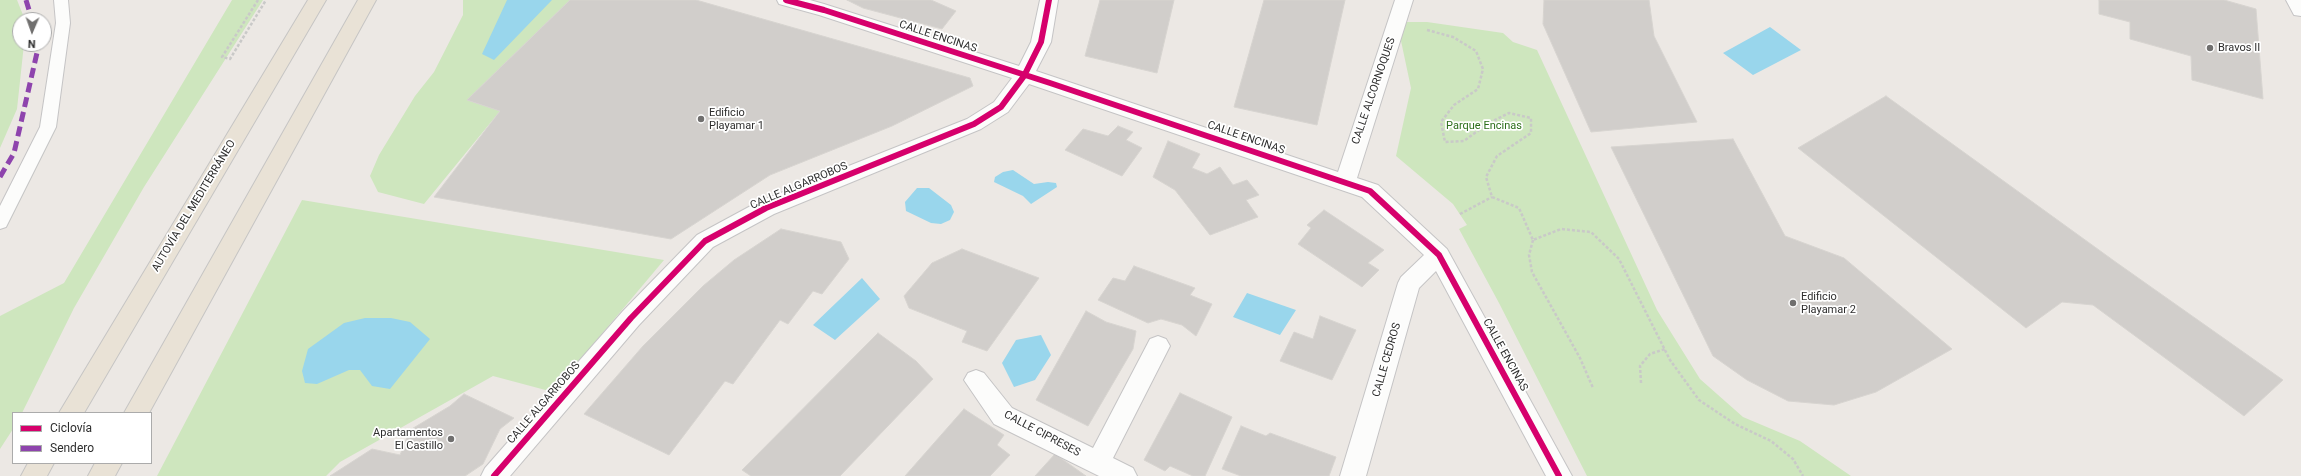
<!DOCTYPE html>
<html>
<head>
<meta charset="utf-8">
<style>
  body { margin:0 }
  #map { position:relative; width:2301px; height:476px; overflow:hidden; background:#ece8e4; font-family:Roboto,sans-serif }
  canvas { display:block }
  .legend { position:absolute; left:12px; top:412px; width:140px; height:52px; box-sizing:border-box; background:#fff; border:1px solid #ababab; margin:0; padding:5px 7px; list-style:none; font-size:12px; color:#2e2e2e }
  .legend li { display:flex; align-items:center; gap:8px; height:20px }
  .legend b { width:20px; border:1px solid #ababab }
  .north { position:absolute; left:12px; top:12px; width:40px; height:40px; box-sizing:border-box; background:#fff; border:1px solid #ababab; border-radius:50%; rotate:182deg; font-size:11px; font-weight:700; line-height:16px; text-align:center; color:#2e2e2e }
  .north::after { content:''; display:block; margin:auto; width:14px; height:18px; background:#706f6e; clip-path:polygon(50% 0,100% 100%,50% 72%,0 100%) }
</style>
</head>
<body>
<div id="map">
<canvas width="2301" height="476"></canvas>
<ul class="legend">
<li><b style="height:5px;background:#d6006c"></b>Ciclovía</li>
<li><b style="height:5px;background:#8e44ad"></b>Sendero</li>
</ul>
<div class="north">N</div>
</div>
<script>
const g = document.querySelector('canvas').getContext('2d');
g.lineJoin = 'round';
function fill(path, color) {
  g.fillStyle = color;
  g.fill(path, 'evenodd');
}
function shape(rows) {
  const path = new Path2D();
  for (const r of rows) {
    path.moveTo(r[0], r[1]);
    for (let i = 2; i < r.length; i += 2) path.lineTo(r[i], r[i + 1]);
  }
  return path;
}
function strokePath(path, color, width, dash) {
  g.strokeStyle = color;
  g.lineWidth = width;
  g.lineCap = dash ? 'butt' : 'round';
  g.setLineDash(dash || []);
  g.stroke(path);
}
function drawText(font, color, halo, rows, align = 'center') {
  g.font = font + ' Roboto,sans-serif';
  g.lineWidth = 3.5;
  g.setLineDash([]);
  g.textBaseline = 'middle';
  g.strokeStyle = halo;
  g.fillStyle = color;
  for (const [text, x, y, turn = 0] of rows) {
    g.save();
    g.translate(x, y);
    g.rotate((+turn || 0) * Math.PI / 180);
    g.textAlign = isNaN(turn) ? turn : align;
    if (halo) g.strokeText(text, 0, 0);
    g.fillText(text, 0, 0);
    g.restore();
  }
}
fill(shape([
  [0,0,17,0,25,20,20,20,20,44,24,44,17,109,0,148],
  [232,0,263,0,144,187,74,308,22,413,13,413,13,429,0,449,0,316,64,283],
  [463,0,570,0,467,100,500,111,424,204,378,192,370,176,379,155,415,96,434,72,463,15],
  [1397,22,1427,22,1503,33,1513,42,1537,50,1657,310,1700,379,1743,417,1800,441,1851,476,1587,476,1499,303,1459,229,1467,225,1453,204,1396,156,1411,88],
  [302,200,664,260,553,392,493,376,340,462,326,476,157,476]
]), '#cee6be');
fill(shape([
  [507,0,552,0,494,60,482,54],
  [1770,27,1801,50,1753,75,1723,53],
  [1013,170,1034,184,1048,182,1056,183,1057,187,1031,204,1023,196,994,182,995,177,1003,172],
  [917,188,929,188,951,205,954,212,950,220,941,224,931,223,906,211,905,202],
  [862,278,880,299,835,340,813,325],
  [1247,293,1296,310,1280,335,1233,317],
  [365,318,391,318,410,322,430,339,390,389,372,386,360,370,349,370,317,384,305,383,302,371,308,349,344,323],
  [1041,335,1051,355,1035,380,1014,387,1002,363,1016,340]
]), '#99d6ec');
const building = shape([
  [570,0,696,0,970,78,973,86,892,126,770,175,671,239,434,197,500,111,467,100,570,0],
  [847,0,931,0,956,11,942,29,863,8,847,0],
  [1100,0,1174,0,1157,73,1085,56,1100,0],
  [1264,0,1345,0,1317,125,1234,107,1264,0],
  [1544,0,1649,0,1654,36,1697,122,1591,132,1543,24,1544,0],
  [2099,0,2224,0,2256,9,2263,99,2192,80,2191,56,2130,39,2130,22,2099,14,2099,0],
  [1886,96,2117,263,2283,380,2244,416,2093,305,2062,302,2026,328,1798,148,1886,96],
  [1118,126,1133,132,1126,140,1142,148,1122,176,1065,150,1083,129,1108,136,1118,126],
  [1733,139,1785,236,1844,258,1952,349,1876,392,1834,405,1788,401,1747,380,1713,356,1611,147,1733,139],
  [1168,141,1200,154,1192,168,1207,174,1220,167,1233,185,1247,180,1259,195,1246,200,1258,217,1210,235,1175,190,1153,177,1168,141],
  [1324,210,1384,250,1368,263,1379,270,1362,287,1298,244,1311,228,1307,225,1324,210],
  [781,229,841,242,849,259,822,294,813,291,788,324,780,320,733,384,725,381,669,455,584,414,643,346,703,286,734,260,781,229],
  [962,249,1039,278,987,351,962,342,967,331,909,308,904,296,932,263,962,249],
  [1134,266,1195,288,1190,295,1212,304,1196,336,1182,325,1161,319,1148,323,1098,300,1113,278,1125,281,1134,266],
  [1086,311,1106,322,1136,331,1133,349,1088,426,1036,400,1086,311],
  [1320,316,1356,330,1332,380,1280,361,1294,332,1313,339,1320,316],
  [878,333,916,361,933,379,840,476,751,476,742,470,878,333],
  [1180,393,1232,417,1205,476,1193,476,1170,466,1165,471,1144,460,1180,393],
  [464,394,514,418,500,429,483,464,465,476,330,476,372,449,400,455,410,430,450,406,464,394],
  [964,409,1004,435,997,445,1010,455,990,476,905,476,964,409],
  [1241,426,1266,436,1270,433,1336,457,1329,476,1241,476,1222,469,1241,426],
  [1055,454,1086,476,1035,476,1055,454]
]);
fill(building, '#d1cecb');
strokePath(building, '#d7d4d0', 1);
const service = shape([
  [54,0,68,0,70,23,56,127,6,227,0,229,0,206,40,127,56,23,54,0]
]);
const minor = shape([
  [777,0,810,0,824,4,1019,66,1031,42,1040,0,1058,0,1051,42,1036,71,1338,172,1395,0,1413,0,1357,178,1378,185,1447,249,1572,476,1546,476,1436,271,1419,288,1366,476,1340,476,1398,283,1401,277,1424,255,1362,197,1029,84,1008,112,981,129,774,214,713,247,639,325,510,476,481,476,485,468,623,311,697,235,758,202,967,119,994,102,1012,78,819,15,779,4,777,0],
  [2286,0,2301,0,2301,16,2294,15,2286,0],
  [1158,336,1166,339,1170,346,1113,458,1133,468,1137,476,1099,476,994,424,964,380,968,373,976,370,984,373,1012,408,1093,448,1150,339,1158,336]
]);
const trunk = shape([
  [308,0,326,0,84,413,59,413,308,0],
  [358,0,376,0,149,413,124,413,358,0],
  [28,463,54,463,47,476,21,476,28,463],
  [95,463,122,463,115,476,88,476,95,463]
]);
strokePath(service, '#c5c4c5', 2);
strokePath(minor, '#c5c4c5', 2);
strokePath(trunk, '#c6c5c4', 2);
strokePath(shape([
  [258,0,222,57,230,59,266,0],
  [1427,30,1453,37,1476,51,1483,69,1478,89,1454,105,1441,122,1445,142,1464,141,1487,124,1509,113,1531,118,1531,133,1497,156,1486,177,1492,197,1519,208,1533,240,1561,229,1591,232,1619,259,1670,360,1699,400,1735,424,1771,441,1793,459,1803,476],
  [1460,214,1492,197],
  [1533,240,1529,255,1532,272,1580,358,1593,388],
  [1641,383,1640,366,1650,354,1665,349]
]), '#c9c9c8', 2.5, [3, 2]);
fill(service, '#fcfcfb');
fill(minor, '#fcfcfb');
fill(trunk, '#e9e2d6');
strokePath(shape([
  [26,0,32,20],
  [0,177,14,153,39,44]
]), '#8e44ad', 5, [10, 5]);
strokePath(shape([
  [786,0,824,10,1050,83,1370,191,1439,255,1559,476],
  [494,476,631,318,705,241,766,208,974,124,1001,107,1024,76,1041,42,1049,0]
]), '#d6006c', 6);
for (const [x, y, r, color] of [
  [2210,48,4,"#706f6e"],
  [701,119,4,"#706f6e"],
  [1793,303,4,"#706f6e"],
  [451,439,4,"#706f6e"]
]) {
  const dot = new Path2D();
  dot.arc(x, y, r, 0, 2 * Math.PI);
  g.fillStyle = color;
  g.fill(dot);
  strokePath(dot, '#fff', 1.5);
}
drawText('11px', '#2e2e2e', '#fff', [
  ["CALLE ENCINAS",938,37,18],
  ["CALLE ALCORNOQUES",1374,91,-71],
  ["CALLE ENCINAS",1246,138,19],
  ["CALLE ALGARROBOS",799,186,-23],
  ["AUTOVÍA DEL MEDITERRÁNEO",194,206,-59],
  ["CALLE ENCINAS",1505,355,61],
  ["CALLE CEDROS",1387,360,-74],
  ["CALLE ALGARROBOS",544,403,-49],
  ["CALLE CIPRESES",1042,434,28]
]);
drawText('11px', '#2e2e2e', '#fff', [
  ["Bravos II",2218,48],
  ["Edificio",709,113],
  ["Playamar 1",709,126],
  ["Edificio",1801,297],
  ["Playamar 2",1801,310],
  ["Apartamentos",443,433,"right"],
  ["El Castillo",443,446,"right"]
], 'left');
drawText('11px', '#2c6e1b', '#fff', [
  ["Parque Encinas",1484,126]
]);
</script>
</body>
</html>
